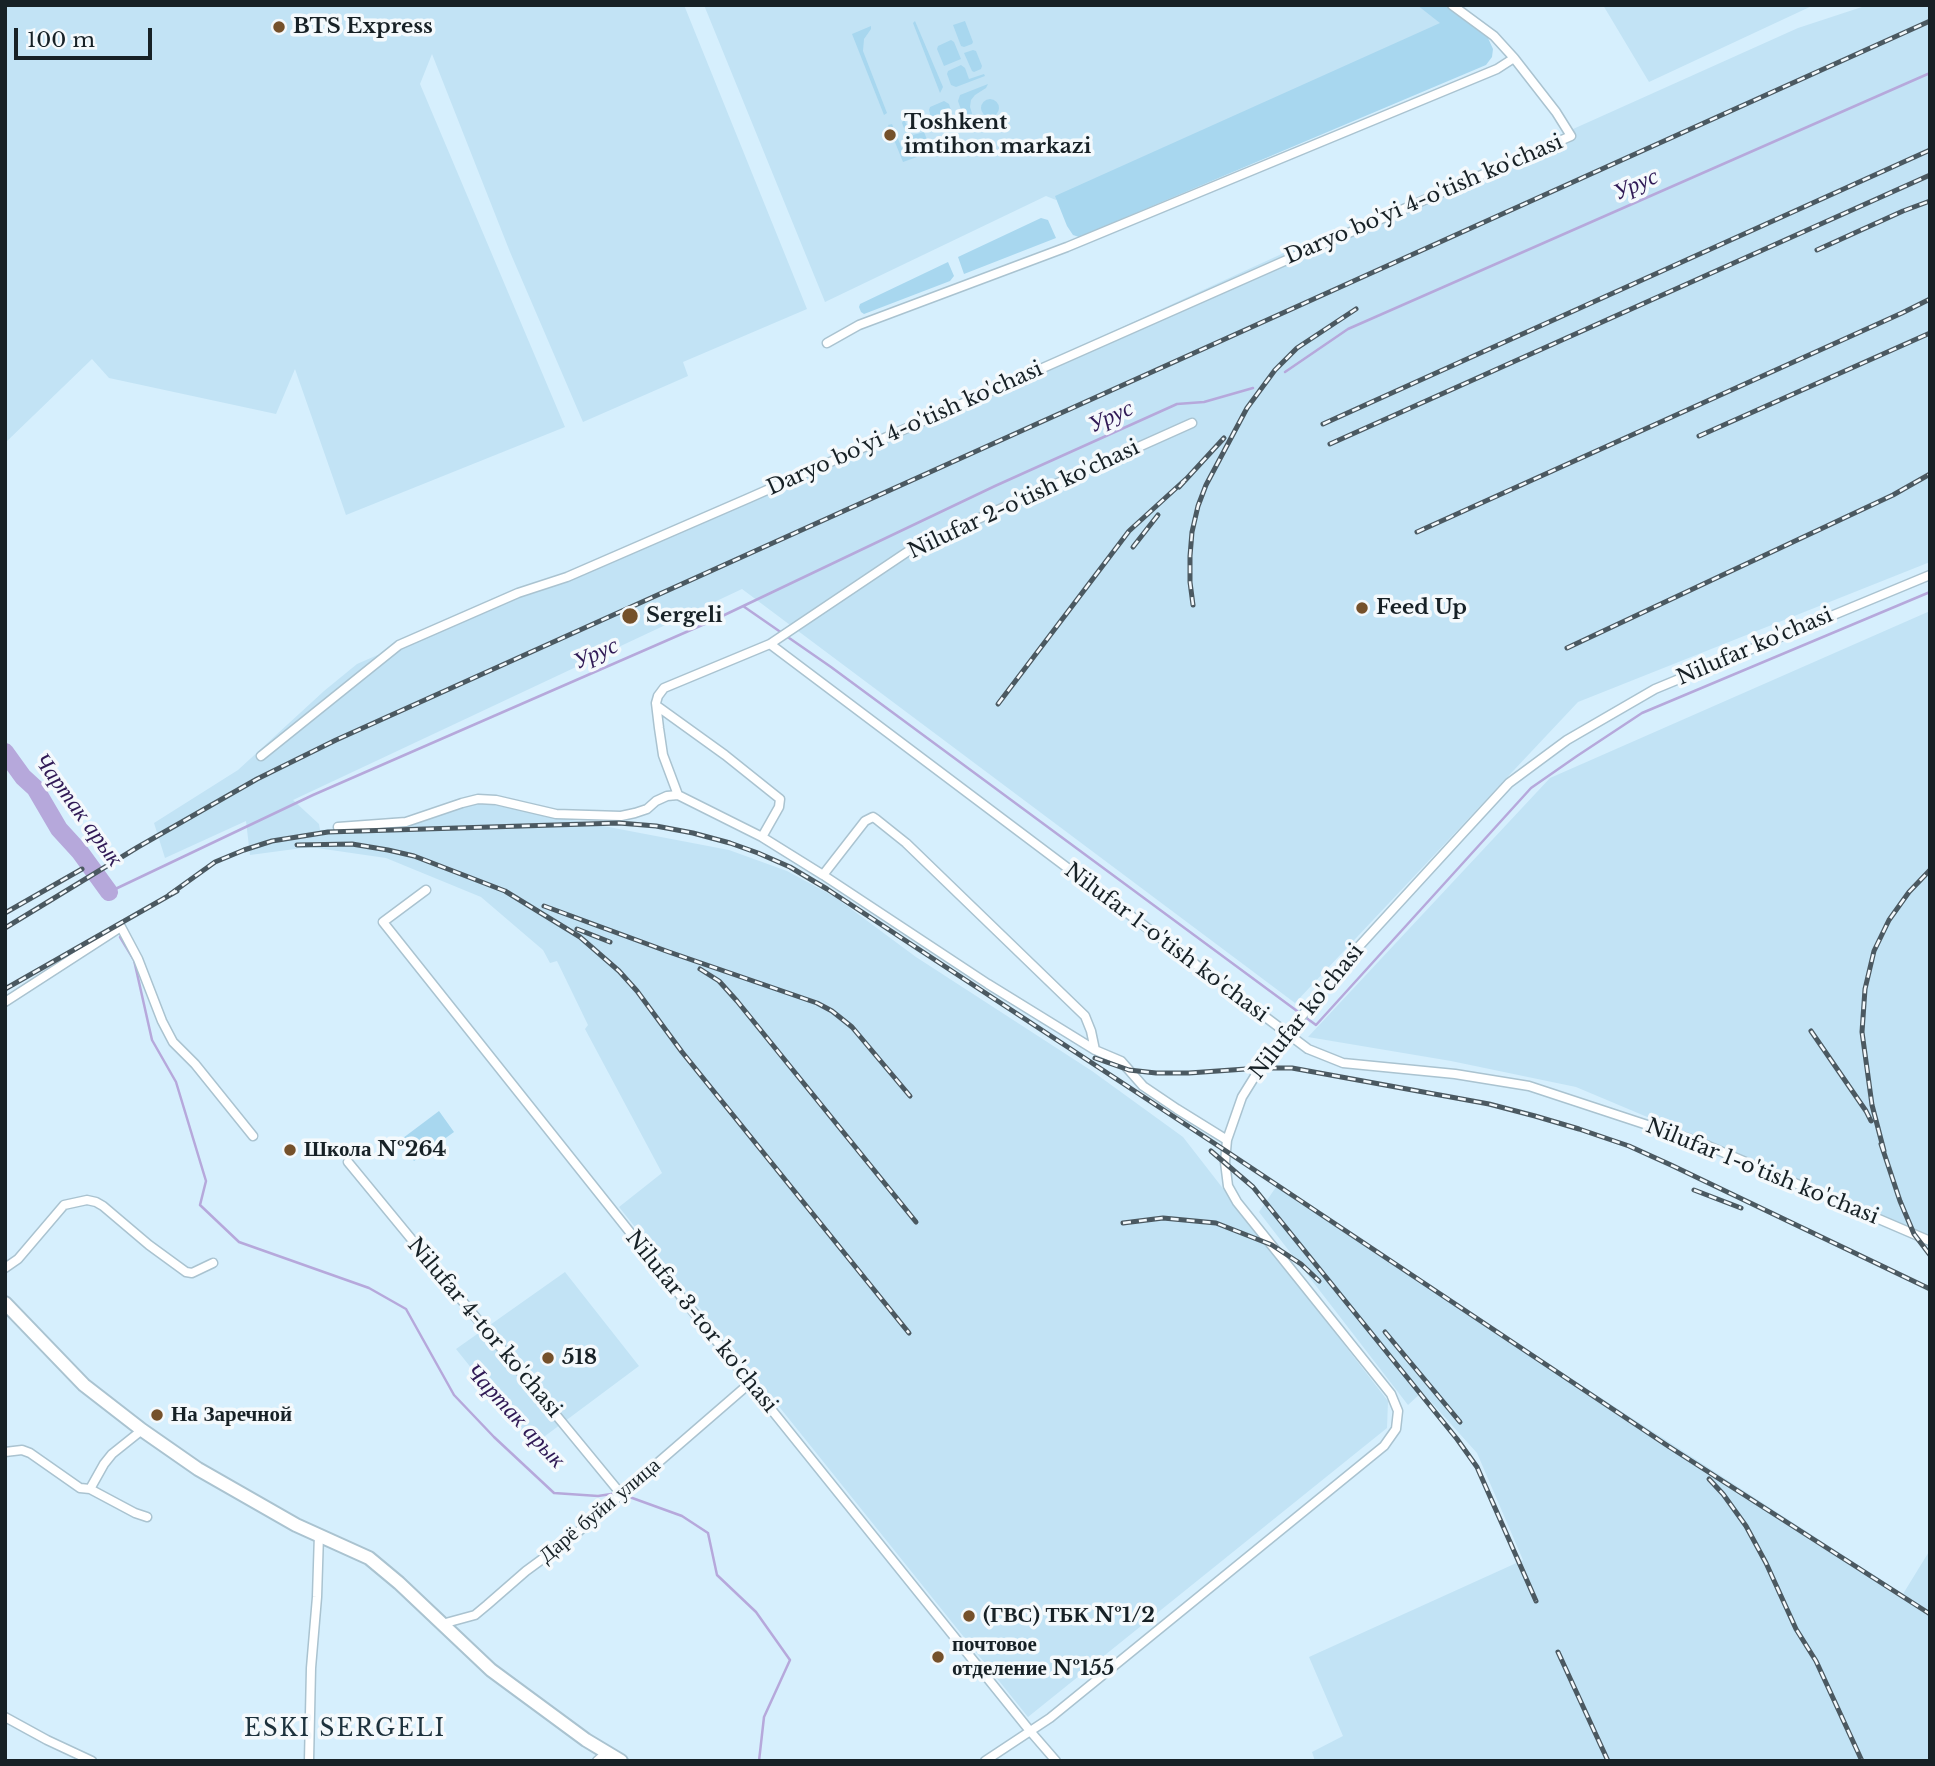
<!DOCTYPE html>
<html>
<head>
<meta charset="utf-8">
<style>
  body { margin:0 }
  #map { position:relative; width:1935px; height:1766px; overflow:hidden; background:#d6effd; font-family:"Libre Baskerville",serif }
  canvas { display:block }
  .frame { position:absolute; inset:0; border:7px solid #172126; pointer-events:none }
  .scale { position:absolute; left:14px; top:28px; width:138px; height:32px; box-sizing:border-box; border:4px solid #172126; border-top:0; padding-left:9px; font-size:21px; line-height:24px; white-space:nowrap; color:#172126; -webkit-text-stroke:5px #f4f9fc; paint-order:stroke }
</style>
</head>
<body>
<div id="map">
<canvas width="1935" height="1766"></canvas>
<div class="frame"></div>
<div class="scale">100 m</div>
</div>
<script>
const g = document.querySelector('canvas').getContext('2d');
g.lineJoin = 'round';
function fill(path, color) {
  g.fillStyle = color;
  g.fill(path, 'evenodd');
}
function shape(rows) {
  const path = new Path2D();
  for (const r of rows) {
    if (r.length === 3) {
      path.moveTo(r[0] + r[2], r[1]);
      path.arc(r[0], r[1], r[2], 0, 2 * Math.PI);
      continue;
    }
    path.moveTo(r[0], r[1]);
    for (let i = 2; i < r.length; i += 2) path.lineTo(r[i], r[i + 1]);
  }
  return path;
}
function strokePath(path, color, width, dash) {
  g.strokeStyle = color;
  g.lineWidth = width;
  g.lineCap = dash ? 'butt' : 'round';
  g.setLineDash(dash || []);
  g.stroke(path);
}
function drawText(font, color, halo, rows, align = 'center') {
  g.font = font + ' "Libre Baskerville",serif';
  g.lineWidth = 7;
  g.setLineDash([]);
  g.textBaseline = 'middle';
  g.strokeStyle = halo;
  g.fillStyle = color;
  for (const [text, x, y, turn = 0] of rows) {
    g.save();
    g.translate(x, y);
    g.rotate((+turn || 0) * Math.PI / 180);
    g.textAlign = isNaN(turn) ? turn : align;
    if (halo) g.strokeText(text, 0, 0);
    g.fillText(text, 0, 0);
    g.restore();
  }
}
fill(shape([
  [5,5,684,5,807,309,683,362,688,376,583,422,510,252,432,54,420,84,565,427,346,515,295,369,276,414,109,378,92,359,5,443],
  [704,5,1420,5,1446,25,1056,200,1046,196,825,302],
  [1603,5,1814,5,1649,82],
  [1868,5,1930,5,1930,562,1578,702,1295,1003,742,589,293,800,319,824,320,830,408,825,463,806,483,803,729,850,787,871,835,897,916,957,1092,1071,1183,1137,1388,1401,1387,1428,1028,1717,619,1207,662,1173,585,1029,588,1025,557,961,550,963,543,950,481,897,386,858,310,847,250,855,246,821,165,858,154,823,238,770,324,691,357,664,1000,383,1286,252,1395,209,1798,28],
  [1930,611,1930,1236,1576,1087,1451,1061,1308,1037,1550,778],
  [1276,1187,1903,1594,1930,1550,1930,1761,1315,1761,1312,1752,1343,1736,1309,1657,1523,1560,1477,1453,1422,1392,1408,1405,1259,1212],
  [565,1272,639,1366,533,1445,456,1349]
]), '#c2e3f5');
fill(shape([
  [1417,5,1444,5,1488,38,1493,49,1492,57,1486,65,1079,237,1073,235,1067,226,1055,196,1440,23],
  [915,21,943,87,940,93,913,23],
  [965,21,973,42,972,44,964,47,961,46,953,25],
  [871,26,871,29,864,39,863,51,887,113,884,115,852,34],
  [951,40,954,42,961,59,944,66,937,49,938,46],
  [973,50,976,51,982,66,981,69,974,72,972,71,964,53],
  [961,65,965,68,969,79,984,74,985,76,956,87,951,85,947,74,948,71],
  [988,84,986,88,975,95,971,100,970,107,975,123,969,125,966,124,958,101,960,95],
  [990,108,9],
  [944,101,949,104,957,129,952,129,945,116,934,119,931,117,929,110,930,107],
  [904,119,910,133,913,135,924,132,928,142,915,146,911,146,902,123],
  [892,124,903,151,906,154,917,157,903,162,888,125],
  [1041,218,1048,220,1056,238,964,274,958,257],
  [948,262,954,276,950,281,864,314,861,312,859,307,860,304],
  [439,1111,454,1132,414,1161,399,1141]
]), '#a8d7ef');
strokePath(shape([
  [1285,372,1348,329,1930,73],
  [743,606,831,667,1316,1025,1531,788,1577,756,1642,713,1930,592],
  [111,898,109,892,313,795,716,619,995,486,1177,404,1204,402,1253,388],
  [120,937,134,960,152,1040,176,1082,206,1181,200,1205,239,1242,369,1288,406,1309,454,1395,494,1437,554,1493,598,1496,618,1493],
  [624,1495,682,1516,708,1533,717,1575,756,1612,790,1660,764,1717,759,1761]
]), '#b6a8db', 2.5);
strokePath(shape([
  [5,752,23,777,35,788,59,829,80,852,109,892]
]), '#b6a8db', 18);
const street = shape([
  [827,343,859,325,1067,247,1497,69,1514,58],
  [770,644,1308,1049,1343,1063,1455,1074,1529,1086,1699,1142,1930,1241],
  [657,706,725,755,780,799,779,807,762,837],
  [261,756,399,645,518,593,567,577,749,498,1289,259,1571,136,1556,112,1514,58,1494,36,1452,5],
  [678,795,663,755,659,728,656,703,658,696,664,688,770,644,913,548,1192,423],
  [338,827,406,822,462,803,478,799,496,800,556,814,621,816,635,813,647,809,656,801,667,796,678,795,762,837,823,875,988,984,1095,1050,1121,1061,1143,1086,1177,1109,1227,1140],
  [823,875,865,821,873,817,876,819,906,843,1085,1016,1091,1031,1095,1050],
  [426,890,383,922,750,1383,1030,1731,1056,1761],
  [5,1002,121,927,138,959,162,1021,173,1042,195,1064,253,1136],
  [348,1162,621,1494],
  [5,1268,18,1259,64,1205,87,1200,96,1202,103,1206,149,1245,186,1272,192,1273,213,1263],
  [5,1452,22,1450,30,1453,80,1488,90,1489,135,1513,147,1517],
  [90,1489,104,1464,112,1454,142,1430],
  [442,1624,475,1615,487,1605,526,1571,571,1538,750,1383],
  [5,1717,47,1740,92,1761],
  [309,1761,311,1668,317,1597,319,1534],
  [597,1761,606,1753],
  [985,1761,1050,1718,1384,1446,1396,1429,1398,1411,1391,1394,1237,1202,1228,1186,1225,1162,1227,1140,1242,1097,1260,1068,1352,954,1462,834,1509,783,1567,740,1655,689,1930,575]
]);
const secondary = shape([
  [5,1303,84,1385,142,1430,198,1469,296,1525,369,1558,399,1583,491,1670,586,1740,621,1761]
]);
strokePath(street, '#aac3d0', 11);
strokePath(secondary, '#aac3d0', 16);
strokePath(street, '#fff', 8);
strokePath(secondary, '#fff', 12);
const rail = shape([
  [1817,250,1903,211,1930,201],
  [1323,424,1930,150],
  [1699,436,1930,333],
  [1330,444,1930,175],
  [1179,487,1224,438],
  [1417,532,1902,313,1930,299],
  [1133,547,1158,515],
  [1193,605,1190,582,1190,556,1192,532,1198,506,1206,485,1247,408,1275,370,1297,348,1356,309],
  [1567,648,1893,495,1930,474],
  [998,704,1129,531,1186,479],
  [297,845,352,844,388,850,414,856,505,891,580,937,619,971,637,991,682,1052,909,1333],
  [169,895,215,862,244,850,272,841,328,832,619,823,656,826,693,833,730,843,758,853,790,867,827,889,1226,1151,1668,1446,1930,1614],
  [544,906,669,952,817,1003,832,1011,852,1027,910,1096],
  [5,913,82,869],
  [5,928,138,847,257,779,336,740,1930,21],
  [577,929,610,942],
  [700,969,719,981,737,1001,916,1222],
  [5,989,177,891],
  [1811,1031,1866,1111,1871,1121],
  [1095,1058,1129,1070,1156,1073,1189,1073,1260,1068,1292,1068,1489,1104,1535,1116,1579,1129,1629,1146,1671,1165,1930,1289],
  [1881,1144,1900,1201,1914,1234,1930,1255],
  [1211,1151,1253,1187,1457,1439,1477,1467,1536,1601],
  [1884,1151,1872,1105,1862,1032,1865,989,1874,951,1889,920,1909,892,1930,870],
  [1694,1190,1741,1208],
  [1123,1223,1163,1218,1216,1223,1272,1245,1301,1264,1319,1281],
  [1385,1332,1460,1422],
  [1709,1479,1723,1494,1746,1526,1766,1563,1796,1629,1816,1661,1862,1761],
  [1558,1652,1608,1761]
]);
strokePath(rail, '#4b5961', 5);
strokePath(rail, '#f4f9fc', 2.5, [8]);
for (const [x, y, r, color] of [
  [279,27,7,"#75512b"],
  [890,135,7,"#75512b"],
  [1362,608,7,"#75512b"],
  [630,616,9,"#75512b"],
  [290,1150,7,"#75512b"],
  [548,1358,7,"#75512b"],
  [157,1415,7,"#75512b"],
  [969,1616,7,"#75512b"],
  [938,1657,7,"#75512b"]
]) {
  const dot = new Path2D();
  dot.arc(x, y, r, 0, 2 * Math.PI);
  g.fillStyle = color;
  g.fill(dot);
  strokePath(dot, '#f4f9fc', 2.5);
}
drawText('bold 21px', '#172126', '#f4f9fc', [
  ["BTS Express",293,27],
  ["Toshkent",904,123],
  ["imtihon markazi",904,147],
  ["Feed Up",1376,608],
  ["Sergeli",646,616],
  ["Школа №264",304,1150],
  ["518",562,1358],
  ["На Заречной",171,1415],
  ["(ГВС) ТБК №1/2",983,1616],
  ["почтовое",952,1645],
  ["отделение №155",952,1669]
], 'left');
drawText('21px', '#172126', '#f4f9fc', [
  ["Daryo bo'yi 4-o'tish ko'chasi",1424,200,-23],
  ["Daryo bo'yi 4-o'tish ko'chasi",905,429,-24],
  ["Nilufar 2-o'tish ko'chasi",1024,500,-25],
  ["Nilufar ko'chasi",1755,647,-23],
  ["Nilufar 1-o'tish ko'chasi",1166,943,37],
  ["Nilufar ko'chasi",1307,1012,-51],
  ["Nilufar 1-o'tish ko'chasi",1762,1172,22],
  ["Nilufar 3-tor ko'chasi",701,1322,51],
  ["Nilufar 4-tor ko'chasi",484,1328,50],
  ["Дарё буйи улица",600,1511,-40]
]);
drawText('italic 23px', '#301955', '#f4f9fc', [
  ["Урус",1636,185,-24],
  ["Урус",1111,417,-25],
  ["Урус",596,654,-24],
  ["Чартак арык",78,810,54],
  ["Чартак арык",515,1416,47]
]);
g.letterSpacing = '2px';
drawText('23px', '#1d323d', '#f4f9fc', [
  ["ESKI SERGELI",345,1730]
]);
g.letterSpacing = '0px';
</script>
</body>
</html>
